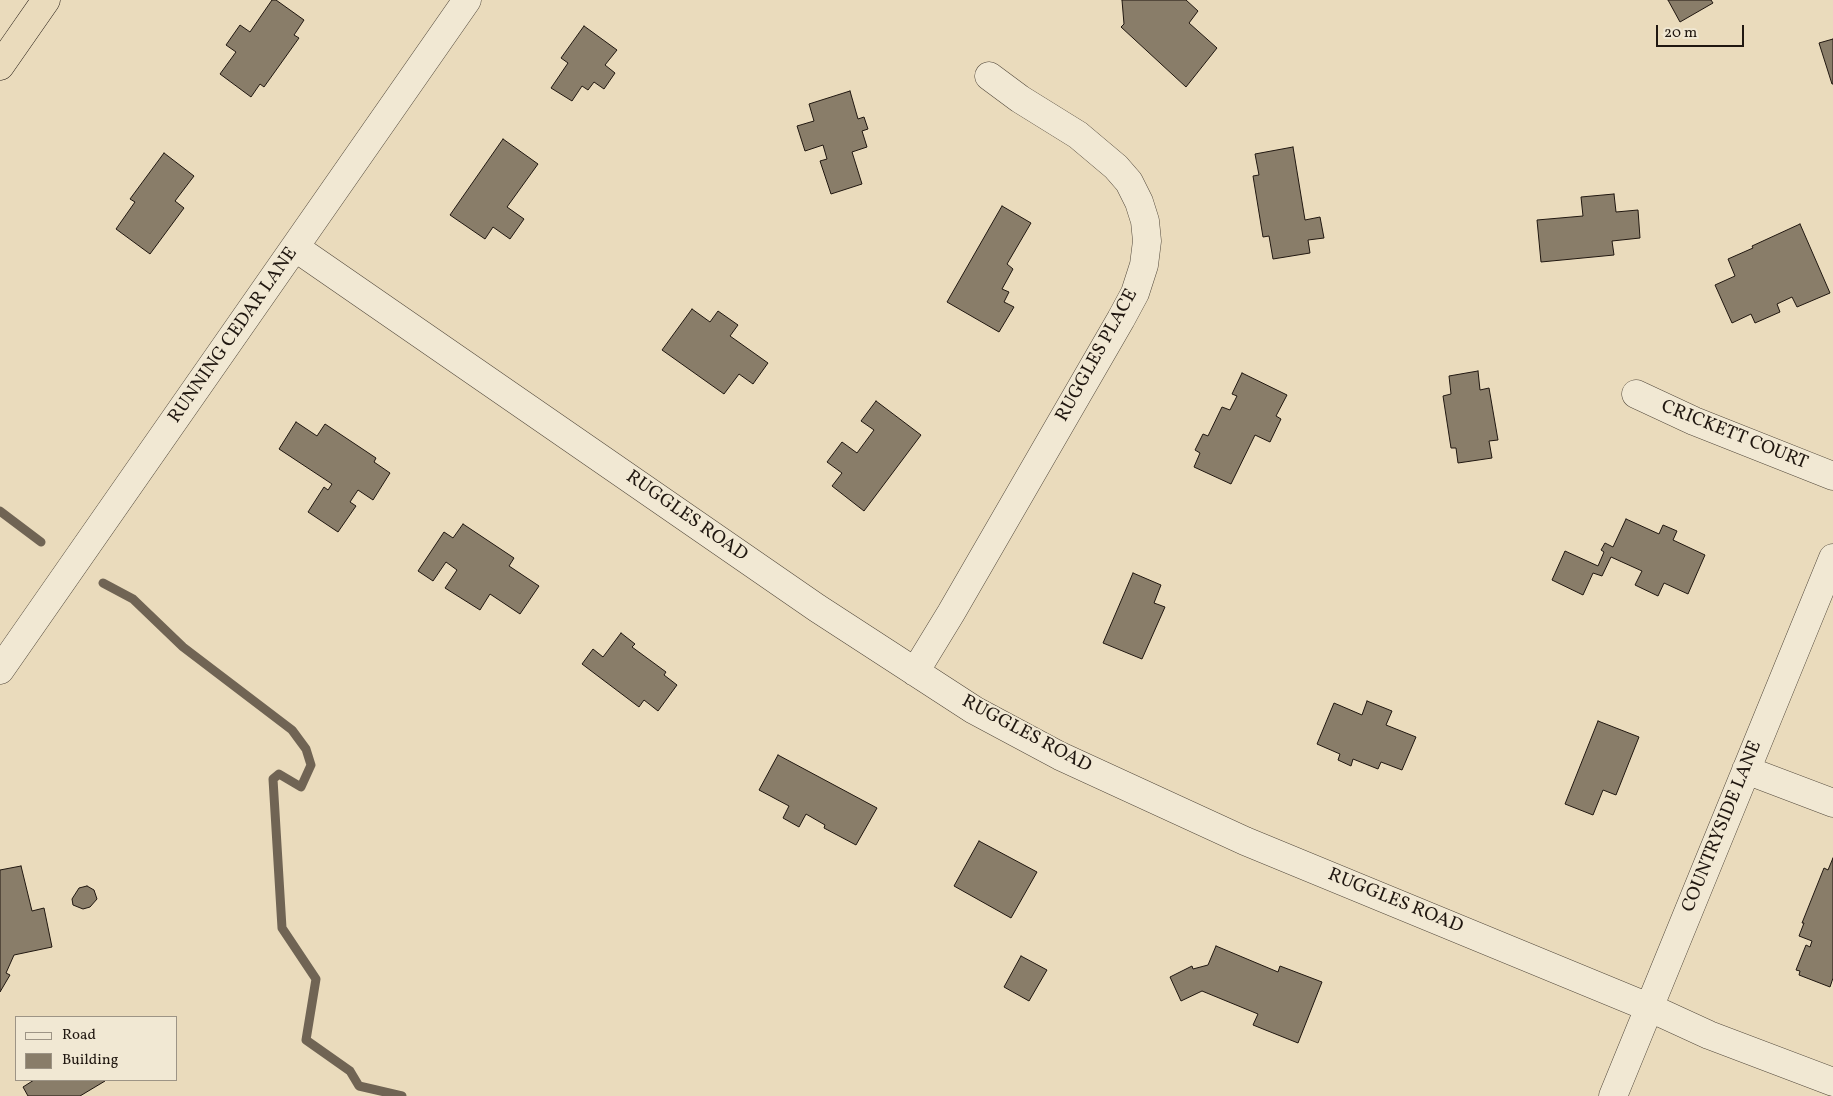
<!DOCTYPE html>
<html>
<head>
<meta charset="utf-8">
<style>
  body { margin:0 }
  #map { position:relative; width:1833px; height:1096px; overflow:hidden; background:#eadbbc; font-family:Vollkorn,serif }
  canvas { display:block }
  .legend { position:absolute; left:15px; top:1016px; width:162px; height:65px; box-sizing:border-box; background:#f1e8d3; border:1px solid #9d9485; margin:0; padding:6px 9px; list-style:none; font-size:15px; color:#201710 }
  .legend li { display:flex; align-items:center; gap:10px; height:25px }
  .legend b { width:25px; border:1px solid #9d9485 }
  .scale { position:absolute; left:1656px; top:25px; width:88px; height:22px; box-sizing:border-box; border:2px solid #201710; border-top:0; padding-left:6px; font-size:15px; line-height:18px; white-space:nowrap; color:#201710; -webkit-text-stroke:4px #f1e8d3; paint-order:stroke }
</style>
</head>
<body>
<div id="map">
<canvas width="1833" height="1096"></canvas>
<ul class="legend">
<li><b style="height:6px;background:#f1e8d3"></b>Road</li>
<li><b style="height:14px;background:#897d69"></b>Building</li>
</ul>
<div class="scale">20 m</div>
</div>
<script>
const g = document.querySelector('canvas').getContext('2d');
g.lineJoin = 'round';
function shape(rows) {
  const path = new Path2D();
  for (const r of rows) {
    path.moveTo(r[0], r[1]);
    for (let i = 2; i < r.length; i += 2) path.lineTo(r[i], r[i + 1]);
  }
  return path;
}
function strokePath(path, color, width, dash) {
  g.strokeStyle = color;
  g.lineWidth = width;
  g.lineCap = dash ? 'butt' : 'round';
  g.setLineDash(dash || []);
  g.stroke(path);
}
function fill(path, color) {
  g.fillStyle = color;
  g.fill(path, 'evenodd');
}
function drawText(font, color, halo, rows, align = 'center') {
  g.font = font + ' Vollkorn,serif';
  g.lineWidth = 4;
  g.setLineDash([]);
  g.textBaseline = 'middle';
  g.strokeStyle = halo;
  g.fillStyle = color;
  for (const [text, x, y, turn = 0] of rows) {
    g.save();
    g.translate(x, y);
    g.rotate((+turn || 0) * Math.PI / 180);
    g.textAlign = isNaN(turn) ? turn : align;
    if (halo) g.strokeText(text, 0, 0);
    g.fillText(text, 0, 0);
    g.restore();
  }
}
strokePath(shape([
  [0,511,41,542],
  [103,583,133,599,183,647,292,730,306,749,311,765,301,787,279,774,273,779,282,928,316,979,306,1040,350,1071,359,1086,402,1096]
]), '#706454', 9);
const building = shape([
  [272,0,276,0,304,20,294,35,299,38,264,87,260,84,251,97,220,74,236,52,226,45,240,25,250,32,272,0],
  [1122,0,1186,0,1198,11,1189,23,1217,48,1186,87,1121,27,1124,24,1122,0],
  [1668,0,1711,0,1713,3,1680,22,1668,0],
  [584,26,617,50,605,65,615,73,604,89,594,82,588,90,582,86,572,101,551,88,568,63,561,58,584,26],
  [1833,39,1833,84,1832,84,1819,43,1833,39],
  [850,91,858,119,864,117,868,129,862,131,867,147,852,152,862,184,831,194,820,161,827,159,823,145,805,151,797,126,814,121,809,104,850,91],
  [503,139,538,164,507,207,524,219,510,239,493,227,485,239,450,215,503,139],
  [1293,147,1305,220,1320,217,1324,238,1308,240,1310,253,1273,259,1269,236,1263,237,1253,176,1259,175,1255,154,1293,147],
  [164,153,194,176,175,201,184,208,150,254,116,229,135,202,130,199,164,153],
  [1614,194,1616,212,1638,210,1640,238,1612,241,1614,255,1541,262,1537,220,1583,216,1581,197,1614,194],
  [1002,206,1031,223,1007,264,1013,269,1002,289,1009,292,1004,302,1014,307,999,332,947,302,1002,206],
  [1800,224,1830,293,1797,307,1792,297,1777,304,1780,312,1755,323,1751,314,1732,323,1715,285,1735,276,1728,259,1753,248,1752,246,1800,224],
  [692,309,710,322,718,311,738,325,730,336,768,363,753,384,739,374,724,394,662,350,692,309],
  [1478,371,1480,390,1489,388,1498,440,1489,441,1492,458,1458,463,1456,448,1451,448,1443,396,1451,394,1449,376,1478,371],
  [1242,373,1287,395,1276,416,1281,419,1270,442,1255,435,1231,484,1194,467,1200,453,1195,450,1203,434,1208,436,1222,407,1230,410,1237,396,1232,394,1242,373],
  [876,401,921,435,864,511,832,486,842,473,827,462,842,442,857,453,874,430,861,421,876,401],
  [296,422,317,436,325,424,376,458,374,462,390,473,373,500,358,490,350,502,356,506,338,532,308,512,324,487,328,490,332,484,279,449,296,422],
  [1626,519,1659,534,1663,525,1677,531,1673,540,1705,555,1688,594,1664,583,1658,596,1635,585,1642,571,1611,557,1602,576,1593,573,1583,595,1552,580,1565,551,1598,566,1604,552,1601,550,1605,543,1613,547,1626,519],
  [463,524,514,558,509,566,539,586,520,614,490,594,480,610,445,588,457,570,446,562,433,581,418,571,444,532,453,538,463,524],
  [1133,573,1161,585,1154,603,1165,607,1142,659,1103,643,1133,573],
  [621,633,635,644,632,647,666,672,664,675,677,685,658,711,644,700,639,707,582,664,593,649,603,657,621,633],
  [1367,701,1392,711,1386,725,1416,737,1402,770,1381,762,1378,769,1353,759,1351,766,1338,760,1340,754,1317,744,1334,703,1362,715,1367,701],
  [1598,721,1639,737,1616,795,1603,790,1593,815,1565,804,1598,721],
  [778,755,877,808,856,845,824,828,825,825,806,814,799,827,783,818,789,806,759,790,778,755],
  [979,841,1037,872,1011,918,954,886,979,841],
  [1833,858,1833,978,1830,987,1799,975,1800,971,1796,970,1806,945,1810,947,1812,941,1799,936,1804,923,1802,923,1824,868,1828,870,1833,858],
  [21,866,32,911,44,908,52,947,14,955,6,973,10,975,0,992,0,870,21,866],
  [87,886,94,890,97,899,90,907,83,909,73,905,72,899,79,888,87,886],
  [1216,946,1278,972,1280,966,1322,982,1298,1043,1253,1025,1258,1014,1202,991,1181,1001,1170,977,1192,966,1193,969,1208,965,1216,946],
  [1021,956,1047,970,1029,1001,1004,987,1021,956],
  [34,1080,104,1080,105,1081,80,1096,28,1096,23,1087,34,1080]
]);
fill(building, '#897d69');
strokePath(building, '#201710', 1);
const minor = shape([
  [296,248,817,608,974,710,1060,756,1245,841,1648,1007,1709,1035,1833,1082],
  [1636,394,1694,421,1833,476],
  [0,670,467,0],
  [915,672,951,613,1121,319,1135,293,1144,265,1147,241,1145,221,1139,202,1129,182,1116,167,1078,135,1020,99,989,76],
  [1746,770,1833,803],
  [1613,1096,1833,558]
]);
const highway = shape([
  [0,66,46,0]
]);
strokePath(minor, '#52483b', 29);
strokePath(highway, '#201710', 29);
strokePath(minor, '#f1e8d3', 28);
strokePath(highway, '#eadbbc', 28);
drawText('19px', '#201710', '#f1e8d3', [
  ["RUNNING CEDAR LANE",234,336,-55],
  ["RUGGLES PLACE",1098,356,-61],
  ["CRICKETT COURT",1734,436,22],
  ["RUGGLES ROAD",686,517,35],
  ["RUGGLES ROAD",1026,735,28],
  ["COUNTRYSIDE LANE",1723,827,-68],
  ["RUGGLES ROAD",1395,902,22]
]);
</script>
</body>
</html>
